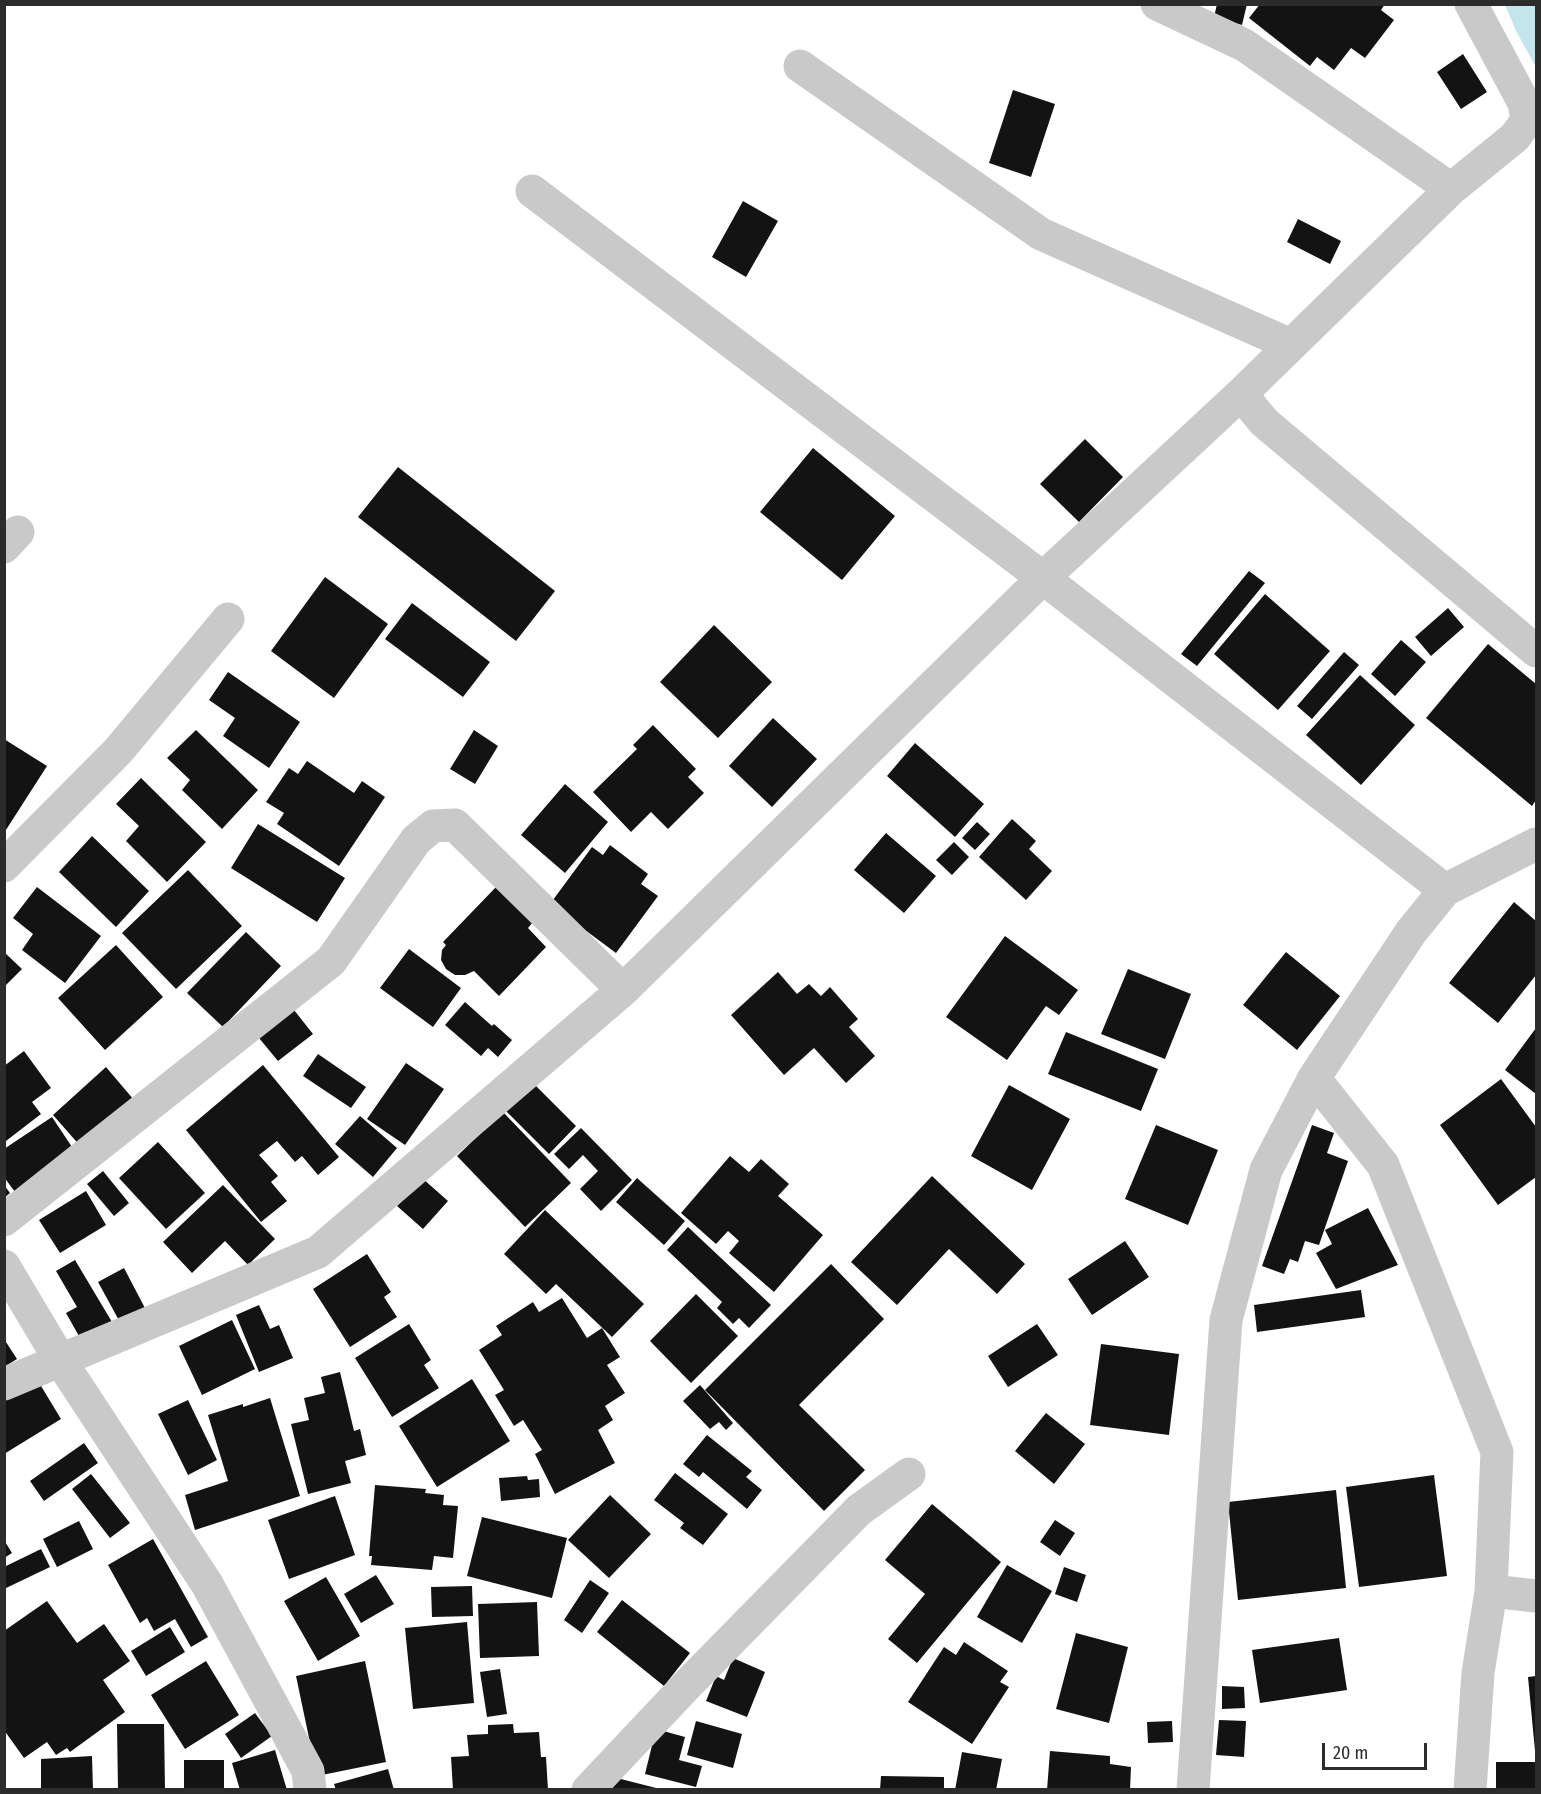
<!DOCTYPE html>
<html>
<head>
<meta charset="utf-8">
<style>
  body { margin:0 }
  #map { position:relative; width:1541px; height:1794px; overflow:hidden; background:#fff; font-family:"Fira Sans Condensed",sans-serif }
  canvas { display:block }
  .frame { position:absolute; inset:0; border:6px solid #2c2c2c; pointer-events:none }
  .scale { position:absolute; left:1322px; top:1743px; width:105px; height:27px; box-sizing:border-box; border:3px solid #2c2c2c; border-top:0; padding-left:8px; font-size:18px; line-height:21px; white-space:nowrap; color:#2c2c2c; -webkit-text-stroke:4px #fff; paint-order:stroke }
</style>
</head>
<body>
<div id="map">
<canvas width="1541" height="1794"></canvas>
<div class="frame"></div>
<div class="scale">20 m</div>
</div>
<script>
const g = document.querySelector('canvas').getContext('2d');
g.lineJoin = 'round';
function fill(path, color) {
  g.fillStyle = color;
  g.fill(path, 'evenodd');
}
function shape(rows) {
  const path = new Path2D();
  for (const r of rows) {
    path.moveTo(r[0], r[1]);
    for (let i = 2; i < r.length; i += 2) path.lineTo(r[i], r[i + 1]);
  }
  return path;
}
function strokePath(path, color, width, dash) {
  g.strokeStyle = color;
  g.lineWidth = width;
  g.lineCap = dash ? 'butt' : 'round';
  g.setLineDash(dash || []);
  g.stroke(path);
}
fill(shape([
  [1505,5,1536,5,1536,67,1516,31]
]), '#c3e5ec');
fill(shape([
  [1217,4,1247,4,1242,25,1214,17],
  [1260,4,1385,4,1381,10,1394,20,1365,58,1351,48,1334,70,1317,57,1310,66,1249,18],
  [1463,54,1487,92,1461,109,1437,72],
  [1013,90,1055,104,1031,177,989,163],
  [743,201,778,221,746,277,712,257],
  [1298,219,1341,241,1330,264,1287,242],
  [1085,439,1123,477,1079,522,1040,484],
  [813,448,895,516,842,580,760,512],
  [398,467,555,591,516,641,358,517],
  [1249,571,1265,583,1197,666,1181,654],
  [325,577,388,624,334,698,271,651],
  [1265,594,1330,651,1278,710,1214,654],
  [412,603,490,662,463,697,385,639],
  [1448,608,1464,627,1431,656,1415,637],
  [714,625,772,682,718,738,660,682],
  [1401,640,1426,662,1395,696,1371,674],
  [1488,644,1536,684,1536,800,1532,806,1426,718],
  [1344,652,1359,665,1312,719,1297,706],
  [228,672,300,722,269,768,223,736,235,718,209,700],
  [1360,675,1415,725,1361,785,1306,735],
  [773,718,817,759,772,807,729,766],
  [653,725,696,769,688,777,704,793,668,829,651,812,631,832,593,792,637,749,633,745],
  [196,730,258,790,222,829,182,790,190,780,167,758],
  [474,730,498,746,475,784,450,769],
  [4,739,47,766,4,833],
  [915,743,984,804,955,837,887,776],
  [307,761,354,793,362,781,385,797,339,866,277,824,284,813,266,802,289,768,298,774],
  [141,778,206,842,167,882,126,841,139,826,116,804],
  [565,784,608,822,565,873,521,835],
  [1012,819,1036,841,1029,849,1052,871,1026,900,979,857],
  [977,822,990,834,975,850,962,838],
  [258,824,345,878,317,922,231,868],
  [886,833,936,876,904,913,854,870],
  [92,836,149,891,116,927,59,872],
  [954,842,969,857,952,875,936,860],
  [610,845,648,874,641,884,658,896,616,953,550,904,592,847,603,855],
  [188,870,242,926,176,989,122,933],
  [497,886,533,922,528,928,546,947,499,996,474,971,465,975,455,975,446,969,441,960,442,950,446,945,443,942],
  [37,887,101,936,65,983,22,950,33,934,13,918],
  [1514,902,1536,921,1536,975,1498,1023,1449,983],
  [246,932,281,966,223,1027,187,993],
  [1005,936,1078,990,1059,1015,1046,1006,1007,1060,946,1017],
  [116,945,163,997,105,1050,58,998],
  [409,949,461,988,433,1027,380,988],
  [4,952,22,969,4,987],
  [1286,952,1340,996,1297,1050,1243,1005],
  [1128,969,1191,994,1165,1059,1101,1034],
  [778,972,797,994,809,984,821,996,830,987,858,1019,849,1027,875,1056,846,1083,814,1048,784,1075,731,1015],
  [465,1002,492,1026,494,1024,512,1040,498,1057,488,1048,481,1056,445,1025],
  [294,1010,313,1034,278,1061,259,1038],
  [1536,1028,1536,1094,1505,1070],
  [1066,1032,1158,1069,1141,1111,1048,1074],
  [24,1051,51,1088,32,1102,41,1114,6,1141,4,1066],
  [318,1054,366,1087,351,1108,303,1076],
  [406,1063,444,1089,405,1145,367,1119],
  [263,1065,339,1157,318,1175,302,1156,295,1162,277,1141,259,1155,278,1176,271,1182,287,1201,261,1222,186,1130],
  [106,1067,134,1100,82,1148,53,1115],
  [1501,1079,1536,1127,1536,1177,1498,1205,1440,1125],
  [532,1082,576,1126,549,1154,505,1110],
  [1009,1085,1070,1119,1032,1190,971,1156],
  [503,1112,571,1183,525,1227,457,1156],
  [360,1116,397,1148,373,1177,335,1144],
  [52,1117,74,1150,15,1192,4,1177,4,1149],
  [1156,1125,1218,1150,1188,1225,1125,1199],
  [1312,1125,1334,1133,1327,1153,1348,1161,1319,1245,1305,1241,1298,1262,1290,1259,1284,1274,1262,1266],
  [581,1128,632,1180,601,1211,580,1189,598,1171,583,1155,569,1169,554,1154],
  [158,1142,205,1193,166,1229,119,1178],
  [730,1156,749,1172,761,1159,789,1184,778,1196,823,1235,774,1292,729,1253,739,1241,728,1231,716,1244,681,1213],
  [103,1171,129,1203,114,1216,87,1184],
  [932,1176,1025,1264,997,1294,949,1249,897,1305,851,1262],
  [422,1178,448,1201,423,1229,397,1206],
  [637,1178,685,1221,664,1245,616,1202],
  [4,1185,10,1193,4,1198],
  [223,1185,275,1239,248,1265,225,1241,192,1273,163,1242],
  [86,1191,106,1225,60,1253,39,1220],
  [1368,1208,1398,1265,1336,1289,1316,1253,1332,1244,1325,1230],
  [545,1210,644,1304,612,1337,556,1284,546,1294,504,1254],
  [688,1227,771,1305,749,1328,739,1318,733,1324,717,1308,722,1302,667,1250],
  [1125,1241,1149,1277,1092,1315,1068,1279],
  [367,1254,391,1292,384,1297,397,1317,350,1347,313,1289],
  [75,1260,115,1327,84,1345,66,1313,77,1307,56,1271],
  [831,1264,884,1319,799,1405,865,1470,824,1511,705,1390],
  [124,1268,146,1310,121,1324,98,1282],
  [1361,1290,1365,1317,1257,1332,1254,1305],
  [696,1294,738,1336,691,1383,650,1341],
  [562,1298,587,1338,602,1328,620,1357,607,1365,625,1393,605,1406,613,1420,598,1430,615,1463,555,1494,535,1454,542,1450,523,1420,514,1426,495,1395,504,1390,479,1350,502,1335,496,1326,533,1302,539,1312],
  [259,1305,270,1329,279,1325,293,1358,259,1372,236,1315],
  [232,1320,255,1369,202,1395,179,1346],
  [409,1324,431,1360,424,1365,439,1388,392,1417,355,1358],
  [1037,1324,1058,1355,1008,1387,988,1356],
  [4,1339,17,1359,4,1367],
  [1101,1344,1179,1354,1169,1435,1090,1425],
  [340,1372,354,1431,360,1429,366,1455,345,1461,351,1483,308,1494,291,1424,309,1420,304,1398,325,1393,321,1377],
  [472,1379,510,1441,437,1487,399,1426],
  [38,1381,61,1419,4,1454,4,1401],
  [700,1385,733,1423,726,1430,719,1422,710,1429,683,1401],
  [270,1398,300,1496,195,1530,185,1495,228,1481,208,1415,243,1404,243,1407],
  [188,1400,217,1460,188,1475,158,1414],
  [1046,1413,1085,1444,1054,1484,1015,1451],
  [707,1435,752,1471,746,1477,762,1490,747,1509,703,1472,699,1477,683,1464],
  [84,1443,98,1463,44,1501,30,1481],
  [675,1473,728,1514,703,1545,680,1528,684,1523,654,1500],
  [91,1474,130,1523,110,1538,72,1489],
  [1434,1475,1447,1576,1359,1587,1346,1487],
  [527,1476,528,1480,539,1479,540,1497,501,1501,499,1478],
  [375,1485,426,1489,425,1493,444,1495,443,1505,458,1506,453,1558,434,1556,432,1570,371,1565,372,1556,369,1556],
  [1336,1490,1346,1588,1238,1600,1228,1502],
  [610,1495,651,1534,609,1578,568,1540],
  [335,1496,355,1555,289,1579,268,1520],
  [932,1504,1001,1562,917,1663,888,1639,925,1594,885,1560],
  [482,1517,567,1538,552,1598,467,1576],
  [1055,1520,1075,1533,1060,1556,1040,1542],
  [79,1521,93,1549,57,1567,43,1539],
  [153,1539,208,1637,191,1647,175,1619,154,1631,147,1618,140,1623,108,1565],
  [4,1540,12,1553,4,1558],
  [41,1549,50,1567,4,1589,4,1567],
  [1007,1565,1052,1591,1022,1643,977,1617],
  [1064,1567,1086,1575,1077,1602,1055,1594],
  [376,1575,394,1604,361,1623,344,1594],
  [326,1577,360,1636,318,1661,284,1601],
  [590,1580,609,1593,582,1633,564,1620],
  [472,1586,473,1616,432,1617,431,1587],
  [622,1600,690,1653,664,1686,597,1632],
  [47,1601,77,1643,104,1624,130,1661,103,1680,125,1712,70,1752,67,1748,56,1755,47,1742,24,1758,4,1730,4,1631],
  [537,1602,539,1656,480,1658,478,1604],
  [467,1622,474,1703,413,1709,405,1628],
  [170,1627,185,1652,146,1676,131,1651],
  [1076,1633,1128,1647,1109,1723,1056,1709],
  [1339,1638,1347,1690,1260,1703,1252,1650],
  [964,1642,1008,1671,1000,1682,1009,1687,972,1744,908,1702,944,1647,956,1655],
  [733,1658,765,1672,747,1717,706,1701,716,1676,724,1680],
  [206,1661,239,1715,185,1749,151,1695],
  [365,1661,386,1762,317,1776,296,1676],
  [500,1669,507,1714,487,1717,480,1672],
  [1536,1676,1536,1750,1535,1751,1528,1677],
  [1222,1686,1244,1687,1245,1708,1222,1709],
  [255,1713,272,1736,241,1758,225,1734],
  [1219,1720,1246,1721,1244,1757,1216,1755],
  [696,1721,742,1734,733,1768,687,1755],
  [1172,1721,1173,1742,1148,1743,1147,1722],
  [117,1724,164,1724,165,1790,118,1790],
  [513,1724,514,1733,539,1732,541,1757,546,1757,548,1790,453,1790,451,1757,469,1756,467,1735,488,1734,488,1725],
  [656,1729,685,1737,679,1760,702,1766,696,1787,645,1774],
  [275,1750,287,1790,240,1790,232,1763],
  [1050,1751,1110,1756,1110,1764,1131,1767,1130,1790,1047,1790],
  [962,1752,1002,1759,996,1790,955,1790],
  [92,1756,93,1790,41,1790,41,1759],
  [184,1760,224,1760,224,1790,184,1790],
  [1496,1762,1536,1762,1536,1790,1496,1790],
  [388,1769,394,1790,336,1790,334,1784],
  [881,1776,944,1777,944,1790,880,1790],
  [613,1777,660,1789,660,1790,610,1790]
]), '#131313');
strokePath(shape([
  [1157,4,1244,45,1451,189],
  [1471,4,1524,103,1527,120,1515,137,1451,189,1241,394,1264,422,1536,651],
  [800,66,1041,234,1291,345],
  [532,191,1043,578,1445,890],
  [4,547,18,532],
  [4,866,118,751,228,619],
  [1314,1078,1383,1165,1497,1452,1491,1591,1478,1673,1470,1790],
  [4,1220,331,961,416,840,433,826,455,825,623,990],
  [4,1266,60,1360,207,1584,308,1771,310,1790],
  [4,1384,318,1252,623,990,1043,578,1241,394],
  [1491,1591,1536,1596],
  [588,1790,688,1684,859,1510,909,1474],
  [1193,1790,1226,1320,1266,1170,1314,1078,1411,932,1445,890,1536,844]
]), '#c9c9c9', 33);
</script>
</body>
</html>
